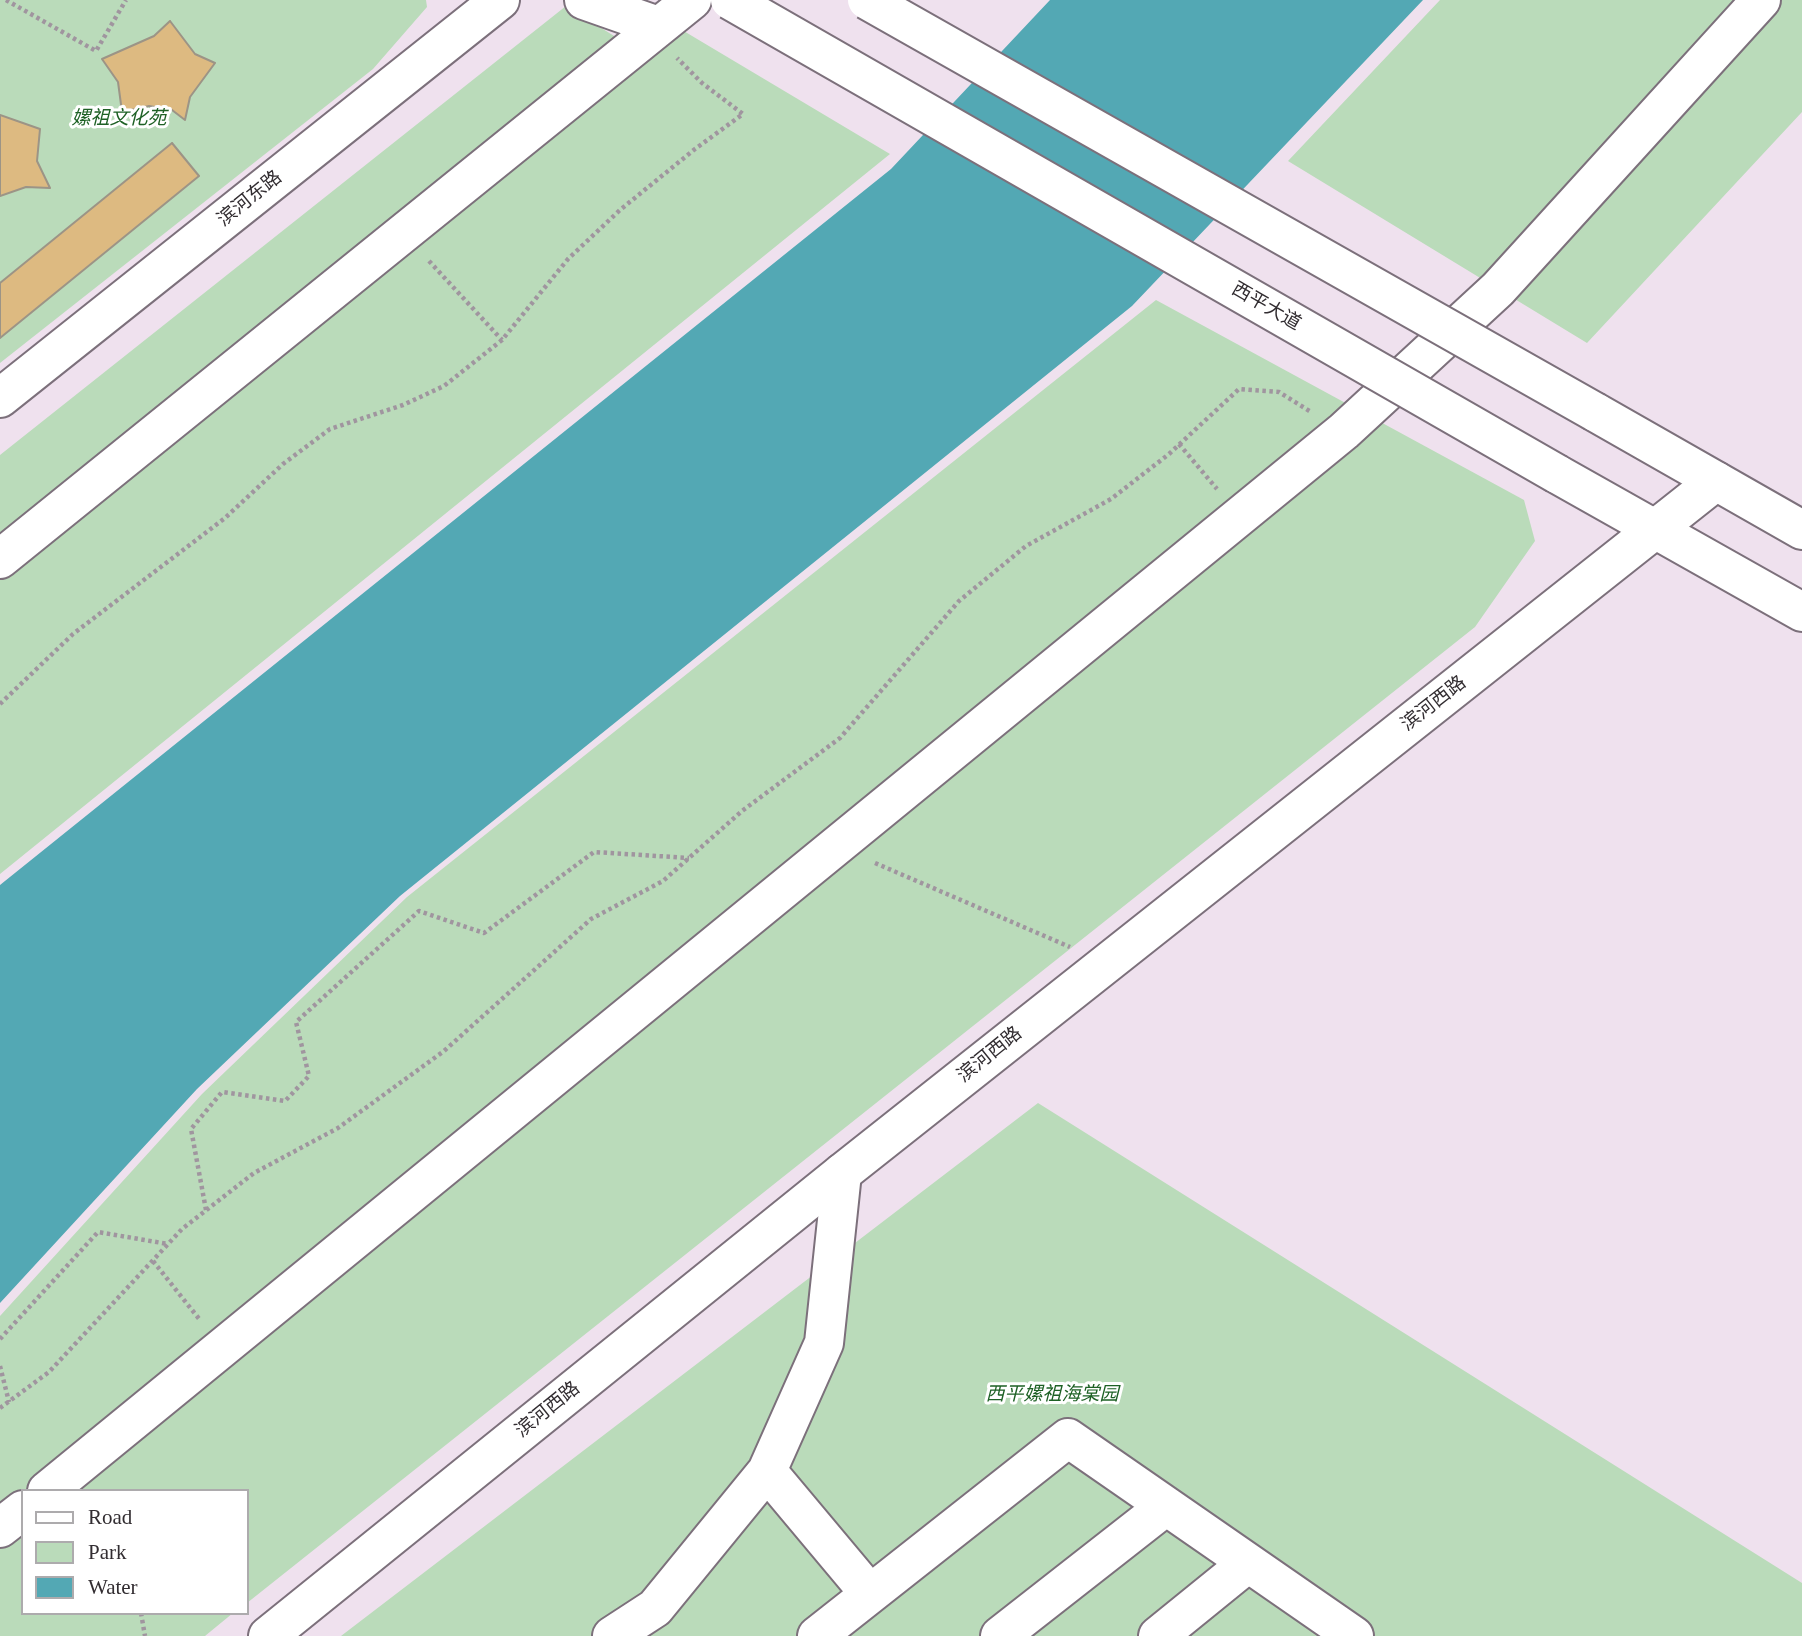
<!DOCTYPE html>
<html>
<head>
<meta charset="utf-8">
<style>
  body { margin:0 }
  #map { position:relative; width:1802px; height:1636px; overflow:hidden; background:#efe1ee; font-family:"Times New Roman",serif }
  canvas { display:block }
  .legend { position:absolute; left:21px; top:1489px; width:228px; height:126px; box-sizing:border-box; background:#fff; border:2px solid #adabad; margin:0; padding:9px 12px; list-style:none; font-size:21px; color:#322d31 }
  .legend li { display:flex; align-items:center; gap:14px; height:35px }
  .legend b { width:35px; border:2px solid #adabad }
</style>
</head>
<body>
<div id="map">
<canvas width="1802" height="1636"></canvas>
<ul class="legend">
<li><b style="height:9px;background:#fff"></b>Road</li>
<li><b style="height:19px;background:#badbba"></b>Park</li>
<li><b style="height:19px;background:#53a8b4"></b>Water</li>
</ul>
</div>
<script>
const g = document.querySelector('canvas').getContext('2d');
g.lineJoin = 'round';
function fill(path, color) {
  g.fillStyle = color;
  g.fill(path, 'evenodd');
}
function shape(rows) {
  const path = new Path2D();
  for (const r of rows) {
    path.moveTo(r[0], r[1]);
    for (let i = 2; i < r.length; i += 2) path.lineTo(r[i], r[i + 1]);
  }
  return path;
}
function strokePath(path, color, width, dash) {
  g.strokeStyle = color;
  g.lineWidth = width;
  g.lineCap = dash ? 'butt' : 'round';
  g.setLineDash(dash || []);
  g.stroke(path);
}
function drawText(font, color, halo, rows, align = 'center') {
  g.font = font + ' "Times New Roman","Noto Sans SC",serif';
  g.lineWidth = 6;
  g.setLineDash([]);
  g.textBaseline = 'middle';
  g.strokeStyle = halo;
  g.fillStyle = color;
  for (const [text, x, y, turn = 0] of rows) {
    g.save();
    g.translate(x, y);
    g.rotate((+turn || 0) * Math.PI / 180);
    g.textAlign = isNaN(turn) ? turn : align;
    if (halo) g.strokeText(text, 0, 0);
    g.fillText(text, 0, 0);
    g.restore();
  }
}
fill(shape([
  [0,0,426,0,427,7,373,69,0,363],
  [1440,0,1802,0,1802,112,1587,343,1288,161],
  [566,6,651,59,677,27,890,154,0,874,0,455],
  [1156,300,1524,500,1535,541,1475,627,247,1603,247,1491,23,1491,23,1613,233,1613,205,1636,0,1636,0,1316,202,1094,407,897],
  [1038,1103,1802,1583,1802,1636,341,1636]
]), '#badbba');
fill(shape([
  [1050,0,1423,0,1132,306,400,896,197,1089,0,1303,0,885,891,169]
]), '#53a8b4');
const building = shape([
  [170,21,195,54,215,63,190,97,185,120,172,110,149,106,122,112,118,82,102,59,154,36,170,21],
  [0,115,40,129,37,161,50,188,26,187,0,196,0,115],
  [172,143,199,176,0,338,0,283,172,143]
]);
fill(building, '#ddba81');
strokePath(building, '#9c9486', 2);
const minor = shape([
  [584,0,658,26],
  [0,559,692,0],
  [767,1471,870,1594],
  [47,1491,1344,431,1498,289,1761,0],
  [0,1528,23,1510],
  [612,1636,655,1608,767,1471,824,1343,842,1173],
  [817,1636,1068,1438,1354,1636],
  [1000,1636,1166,1506],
  [1158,1636,1248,1563]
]);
const tertiary = shape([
  [0,398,500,0],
  [268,1636,842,1173,1716,481]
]);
const secondary = shape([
  [1595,412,1802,530],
  [1557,474,1802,612]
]);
strokePath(minor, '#7c707b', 42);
strokePath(tertiary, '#7c707b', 42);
strokePath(secondary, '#7c707b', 42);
strokePath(shape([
  [6,0,96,51,126,0],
  [429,261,502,340],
  [1179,444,1217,489],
  [0,704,73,634,225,518,283,464,330,429,403,405,444,386,502,340,568,259,620,210,695,149,743,114,702,83,677,58],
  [875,863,1070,947],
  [206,1210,191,1129,222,1092,285,1101,309,1076,296,1022,419,911,484,933,594,852,689,858],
  [153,1261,200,1320],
  [0,1339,98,1232,168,1244],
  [0,1366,9,1402],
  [0,1408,49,1372,182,1229,254,1173,338,1128,444,1051,591,919,663,881,742,811,840,738,959,601,1026,546,1111,499,1169,454,1239,389,1279,392,1311,412],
  [141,1613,145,1636]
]), '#a0959f', 4.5, [3.5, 3.5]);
strokePath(minor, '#fff', 38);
strokePath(tertiary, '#fff', 38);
strokePath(secondary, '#fff', 38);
const secondaryBridge = shape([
  [730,0,1557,474],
  [867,0,1595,412]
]);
strokePath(secondaryBridge, '#7c707b', 42, []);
strokePath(secondaryBridge, '#fff', 38);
drawText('italic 19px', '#1e6125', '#fff', [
  ["嫘祖文化苑",119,119],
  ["西平嫘祖海棠园",1052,1395]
]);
drawText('19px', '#322d31', '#fff', [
  ["滨河东路",250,199,-39],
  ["西平大道",1266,307,30],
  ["滨河西路",1434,704,-38],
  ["滨河西路",990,1055,-39],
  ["滨河西路",548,1410,-39]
]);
</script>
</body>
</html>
